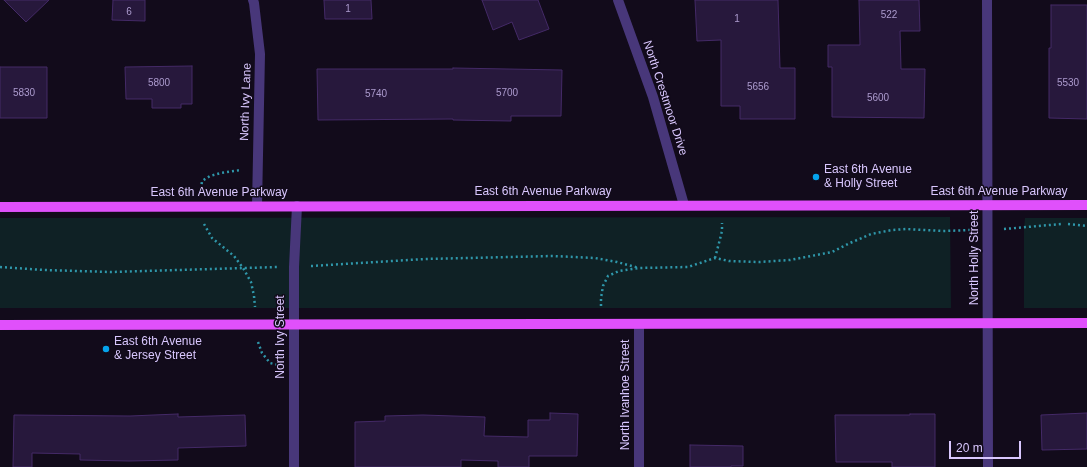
<!DOCTYPE html>
<html>
<head>
<meta charset="utf-8">
<style>
  body { margin:0 }
  #map { position:relative; width:1087px; height:467px; overflow:hidden; background:#120b1b; font-family:Helvetica,sans-serif }
  canvas { display:block }
  .scale { position:absolute; left:949px; top:441px; width:72px; height:18px; box-sizing:border-box; border:2px solid #d9c7fe; border-top:0; padding-left:5px; font-size:12px; line-height:14px; white-space:nowrap; color:#d9c7fe; -webkit-text-stroke:3px #120b1b; paint-order:stroke }
</style>
</head>
<body>
<div id="map">
<canvas width="1087" height="467"></canvas>
<div class="scale">20 m</div>
</div>
<script>
const g = document.querySelector('canvas').getContext('2d');
g.lineJoin = 'round';
function fill(path, color) {
  g.fillStyle = color;
  g.fill(path, 'evenodd');
}
function shape(rows) {
  const path = new Path2D();
  for (const r of rows) {
    path.moveTo(r[0], r[1]);
    for (let i = 2; i < r.length; i += 2) path.lineTo(r[i], r[i + 1]);
  }
  return path;
}
function strokePath(path, color, width, dash) {
  g.strokeStyle = color;
  g.lineWidth = width;
  g.lineCap = dash ? 'butt' : 'round';
  g.setLineDash(dash || []);
  g.stroke(path);
}
function drawText(font, color, halo, rows, align = 'center') {
  g.font = font + ' Helvetica,sans-serif';
  g.lineWidth = 3;
  g.setLineDash([]);
  g.textBaseline = 'middle';
  g.strokeStyle = halo;
  g.fillStyle = color;
  for (const [text, x, y, turn = 0] of rows) {
    g.save();
    g.translate(x, y);
    g.rotate((+turn || 0) * Math.PI / 180);
    g.textAlign = isNaN(turn) ? turn : align;
    if (halo) g.strokeText(text, 0, 0);
    g.fillText(text, 0, 0);
    g.restore();
  }
}
fill(shape([
  [950,217,951,308,0,308,0,218],
  [1025,218,1087,218,1087,308,1024,308,1024,228]
]), '#0f2125');
const building = shape([
  [4,0,49,0,26,22,4,0],
  [113,0,145,0,145,21,112,20,113,0],
  [324,0,371,0,372,19,325,19,324,0],
  [482,0,538,0,549,29,519,40,512,22,493,30,482,0],
  [695,0,778,0,780,68,795,68,795,119,740,119,740,106,721,106,721,40,697,41,695,0],
  [859,0,919,0,920,31,900,31,901,69,925,69,924,118,832,117,832,67,828,67,828,45,860,45,859,0],
  [1051,5,1087,5,1087,119,1049,118,1049,48,1051,48,1051,5],
  [192,66,192,104,181,104,181,108,152,108,152,99,126,99,125,67,192,66],
  [0,67,47,67,47,118,0,118,0,67],
  [453,68,562,70,561,116,511,116,511,121,453,120,453,119,318,120,317,69,453,69,453,68],
  [550,413,578,414,577,456,529,456,529,467,498,467,498,461,461,460,461,467,355,467,355,422,385,421,385,416,423,415,485,417,484,436,528,437,528,420,550,420,550,413],
  [1087,413,1087,449,1042,450,1041,415,1087,413],
  [178,414,178,417,245,415,246,446,178,448,178,460,129,461,80,460,80,454,32,453,32,467,13,467,14,415,130,416,178,414],
  [910,414,935,414,935,467,892,467,892,462,836,462,835,415,910,415,910,414],
  [690,445,743,446,743,466,731,466,731,467,690,467,690,445]
]);
fill(building, '#27183c');
strokePath(building, '#442a67', 1);
strokePath(shape([
  [201,189,202,181,210,176,221,173,241,170],
  [204,224,212,238,234,256,243,268,251,282,254,296,255,307],
  [1068,224,1087,226],
  [1004,229,1061,224],
  [715,258,719,243,722,231,722,223],
  [311,266,425,259,553,256,595,258,617,262,639,268],
  [0,267,44,270,111,272,278,267],
  [601,306,601,298,603,286,608,276,619,271,639,268,688,267,715,258,729,261,759,262,790,260,832,252,850,243,871,234,892,230,906,229,943,231,971,230],
  [258,342,262,353,270,363,278,365]
]), '#2f97aa', 2.5, [2, 3]);
strokePath(shape([
  [253,0,254,3,260,54,257,206],
  [618,0,653,97,684,205],
  [987,0,988,467],
  [294,467,294,267,297,206],
  [639,467,639,324]
]), '#48377a', 10);
strokePath(shape([
  [0,207,1087,205],
  [0,325,1087,323]
]), '#e050fb', 10);
for (const [x, y, r, color] of [
  [816,177,4,"#05a3ec"],
  [106,349,4,"#05a3ec"]
]) {
  const dot = new Path2D();
  dot.arc(x, y, r, 0, 2 * Math.PI);
  g.fillStyle = color;
  g.fill(dot);
  strokePath(dot, '#120b1b', 1.5);
}
drawText('10px', '#ac9bce', null, [
  ["1",348,9],
  ["6",129,12],
  ["522",889,15],
  ["1",737,19],
  ["5800",159,83],
  ["5530",1068,83],
  ["5656",758,87],
  ["5830",24,93],
  ["5700",507,93],
  ["5740",376,94],
  ["5600",878,98]
]);
drawText('12px', '#d9c7fe', '#120b1b', [
  ["North Crestmoor Drive",665,98,72],
  ["North Ivy Lane",246,102,-88],
  ["East 6th Avenue Parkway",543,192],
  ["East 6th Avenue Parkway",999,192],
  ["East 6th Avenue Parkway",219,193],
  ["North Holly Street",975,258,-90],
  ["North Ivy Street",281,337,-90],
  ["North Ivanhoe Street",626,395,-90]
]);
drawText('12px', '#d9c7fe', '#120b1b', [
  ["East 6th Avenue",824,170],
  ["& Holly Street",824,184],
  ["East 6th Avenue",114,342],
  ["& Jersey Street",114,356]
], 'left');
</script>
</body>
</html>
